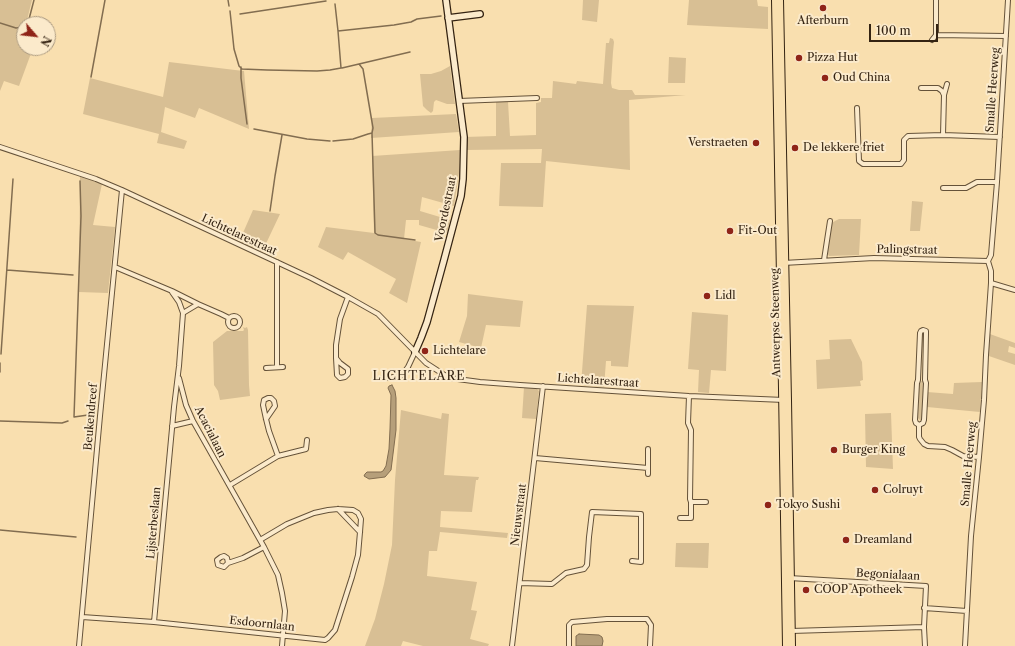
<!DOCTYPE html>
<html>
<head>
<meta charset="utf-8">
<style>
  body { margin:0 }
  #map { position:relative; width:1015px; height:646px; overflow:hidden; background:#f9dfaf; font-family:"Libre Caslon Text",serif }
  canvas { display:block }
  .north { position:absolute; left:16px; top:16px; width:40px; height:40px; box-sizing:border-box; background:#fbeacb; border:1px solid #ab9a81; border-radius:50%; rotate:118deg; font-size:11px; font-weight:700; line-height:16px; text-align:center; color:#342312 }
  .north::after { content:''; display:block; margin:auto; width:14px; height:18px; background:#8f2418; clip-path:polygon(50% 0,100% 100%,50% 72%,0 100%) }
  .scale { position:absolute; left:869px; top:24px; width:69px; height:18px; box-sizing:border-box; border:2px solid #342312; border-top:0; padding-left:5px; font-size:12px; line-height:14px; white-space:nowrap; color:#342312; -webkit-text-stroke:3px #fbeacb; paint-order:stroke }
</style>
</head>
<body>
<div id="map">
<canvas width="1015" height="646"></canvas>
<div class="north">N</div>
<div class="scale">100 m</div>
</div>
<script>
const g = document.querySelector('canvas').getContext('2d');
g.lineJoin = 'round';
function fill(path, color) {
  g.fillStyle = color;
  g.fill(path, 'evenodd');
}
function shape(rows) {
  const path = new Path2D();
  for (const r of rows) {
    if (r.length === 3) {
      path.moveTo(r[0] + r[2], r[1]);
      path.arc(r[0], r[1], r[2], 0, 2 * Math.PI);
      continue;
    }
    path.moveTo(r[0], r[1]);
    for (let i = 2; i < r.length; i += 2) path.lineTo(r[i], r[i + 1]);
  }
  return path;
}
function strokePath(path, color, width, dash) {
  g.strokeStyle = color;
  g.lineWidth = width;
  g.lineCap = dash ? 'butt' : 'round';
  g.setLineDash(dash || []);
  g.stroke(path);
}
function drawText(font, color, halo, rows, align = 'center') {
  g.font = font + ' "Libre Caslon Text",serif';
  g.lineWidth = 4;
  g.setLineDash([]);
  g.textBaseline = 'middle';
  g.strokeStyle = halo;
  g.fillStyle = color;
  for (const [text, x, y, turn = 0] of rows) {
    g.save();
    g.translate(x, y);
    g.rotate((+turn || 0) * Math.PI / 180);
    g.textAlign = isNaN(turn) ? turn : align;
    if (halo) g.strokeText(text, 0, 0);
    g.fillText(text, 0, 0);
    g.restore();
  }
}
fill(shape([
  [0,0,32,0,26,24,24,24,24,48,33,48,19,86,4,81,0,91],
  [583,0,599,0,597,22,582,20],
  [689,0,757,0,758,6,768,7,768,29,687,25],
  [610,38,613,39,614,42,613,52,611,83,612,88,619,90,632,90,635,95,686,95,629,100,630,170,546,161,543,207,499,206,501,163,541,163,542,149,466,150,465,137,496,136,496,102,508,102,510,136,536,135,536,103,541,102,541,98,552,98,553,81,576,84,577,81,603,84,606,43,609,43],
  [669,57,686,58,685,83,668,83],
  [169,62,235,70,244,71,249,129,199,108,195,118,165,107,161,132,187,141,184,149,157,143,159,134,83,114,90,78,163,97],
  [450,66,455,104,447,104,436,100,434,102,433,111,431,113,427,110,423,106,420,74,431,74,441,71],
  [456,114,459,132,371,138,372,118],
  [460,150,459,173,454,206,422,197,420,211,450,220,447,233,419,225,419,220,406,220,404,239,421,242,407,303,389,293,396,279,348,252,343,260,318,247,326,227,374,233,372,156],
  [80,176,102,184,93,225,115,227,108,293,79,292],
  [912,201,923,202,920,231,910,231],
  [253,210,280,214,262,252,239,242],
  [839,219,861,219,859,255,829,256,827,253,832,223,835,221],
  [468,294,523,301,520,327,486,325,481,348,459,342,467,316],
  [587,305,634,306,628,367,611,366,611,361,606,361,604,387,581,385],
  [692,312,728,315,726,371,711,370,709,393,698,392,699,370,688,369],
  [243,327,245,328,247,327,248,330,249,385,250,396,220,400,218,391,214,385,213,342,227,331,243,331,244,330],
  [987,333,1015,343,1015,348,1009,346,1008,352,1015,354,1015,365,986,355],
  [851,339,862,362,863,380,860,381,861,386,817,389,816,360,830,359,829,340],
  [921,381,923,381,925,384,923,419,921,421,918,418,919,385,919,382],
  [982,382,980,412,927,407,927,392,953,394,954,383],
  [524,387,536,388,539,391,536,419,522,418],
  [401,410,441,419,442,413,449,414,444,475,479,477,478,480,476,480,472,512,441,511,440,527,508,533,507,538,440,532,437,551,429,551,427,576,477,582,471,610,477,611,470,639,489,644,488,646,423,646,403,641,401,646,365,646,375,619,384,584,392,545,395,480],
  [891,413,893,469,866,467,865,414],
  [676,543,709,543,708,568,675,567]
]), '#d8bf94');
const water = shape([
  [392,385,395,391,396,398,396,430,391,470,385,477,369,479,364,476,365,474,367,472,381,472,383,471,386,466,389,449,390,429,391,395,388,388,389,386,392,385],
  [579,634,599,635,602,637,603,641,602,646,576,646,576,636,579,634]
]);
fill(water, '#b69f7a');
strokePath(water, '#826d50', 1);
strokePath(shape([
  [228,0,229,6],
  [335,4,338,31],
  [230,11,234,49,239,66,242,69,267,70,317,71,330,70,341,68,338,31,394,25,411,22,417,19,441,16],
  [240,14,326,1],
  [0,23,16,28,24,27],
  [28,23,34,0],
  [359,64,363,69,373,128,372,133,375,233,378,235,415,240],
  [241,67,241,78,247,124],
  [342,68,410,52],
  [91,77,105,0],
  [254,129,307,139,330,141],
  [333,141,353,139,368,134,372,133],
  [80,181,81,216,74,417,95,414],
  [270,211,275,176,282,135],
  [7,270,73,275],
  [1,354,13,179],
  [0,372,0,363],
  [0,421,62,423,68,421],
  [0,530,76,537]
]), '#826d50', 1.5);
const street = shape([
  [936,0,936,35,1006,36],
  [932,40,936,35],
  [921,88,938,88,942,91,944,95,943,135],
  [944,95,947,84],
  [459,101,537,98],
  [857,108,859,161,863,164,901,164,904,160,904,140,908,136,943,135,1000,137],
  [0,147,96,179,122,190,311,278,348,297,378,314,426,363,443,374,450,378,480,382,520,385,689,396,784,400],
  [943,188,966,188,977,182,997,182],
  [824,260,830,221],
  [277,262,277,367],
  [783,263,874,258,988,261],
  [115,267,172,291,198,304],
  [991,283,1015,290],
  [172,292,179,302,183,313],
  [234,322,6],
  [336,358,337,375,340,378,345,377,348,374,348,369,340,363,336,358,336,345,340,319,348,297],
  [266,368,283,367],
  [179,378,186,405,193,421,264,547,278,575,282,593,285,611,282,646],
  [382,378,389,378,402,375,408,367,415,352],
  [266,419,275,406,274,401,271,398,268,398,264,400,263,405,266,419,269,431,278,456],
  [919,425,916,423,915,420,917,383,918,380,920,333,921,331,923,330,926,331,926,334,925,380,926,383,924,420,923,423,919,425,919,437,920,439,924,444,928,446,945,447,952,450,963,456,979,457],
  [172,426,193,421],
  [535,458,648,468],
  [648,474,648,449],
  [230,485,278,456,306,449,307,440],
  [691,502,706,502],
  [338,509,360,532],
  [680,518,691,518,691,502,690,499,691,430,688,423,689,396],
  [228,563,227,558,224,556,221,557,217,560,218,565,224,567,228,563,243,558,264,547],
  [789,578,926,586,924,627,791,631],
  [520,583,552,584,566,573,584,569,587,565,589,537,592,512,641,514,641,562,632,561],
  [924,608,967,611],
  [82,617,154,622,325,640,328,638,335,630,352,577,358,555,360,532,361,519,358,513,353,510,338,509,328,510,314,513,287,524,260,540],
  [154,622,174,407,179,366,183,313,198,304,221,314,229,318],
  [924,627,925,646],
  [79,646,100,416,122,190],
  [512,646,543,386],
  [569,646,569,625,572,622,607,619,647,619,651,625,650,646],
  [965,646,971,536,979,457,984,400,986,355,991,283,991,271,988,261,991,255,997,182,1008,0]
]);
const secondary = shape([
  [448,18,480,14],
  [415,352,421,338,427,322,444,260,461,196,463,179,464,137,446,0]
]);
const primary = shape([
  [775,0,782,389,786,646],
  [780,0,788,400,792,646]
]);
strokePath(street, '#655239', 6);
strokePath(secondary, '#342312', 8);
strokePath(primary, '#342312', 8);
strokePath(street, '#fbeacb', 4);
strokePath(secondary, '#fbeacb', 5.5);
strokePath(primary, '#f9dfaf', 6);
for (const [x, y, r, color] of [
  [823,8,4,"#8f2418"],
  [799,58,4,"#8f2418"],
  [825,78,4,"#8f2418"],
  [756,143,4,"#8f2418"],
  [795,148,4,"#8f2418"],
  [730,231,4,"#8f2418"],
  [707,296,4,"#8f2418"],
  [425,351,4,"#8f2418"],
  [834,450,4,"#8f2418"],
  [875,490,4,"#8f2418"],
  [768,505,4,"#8f2418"],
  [846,540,4,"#8f2418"],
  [806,590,4,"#8f2418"]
]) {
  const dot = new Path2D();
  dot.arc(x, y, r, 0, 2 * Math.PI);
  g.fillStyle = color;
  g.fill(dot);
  strokePath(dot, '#fbeacb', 1.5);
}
drawText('11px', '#342312', '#fbeacb', [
  ["Afterburn",823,21,"center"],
  ["Pizza Hut",807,58],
  ["Oud China",833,78],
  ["Verstraeten",748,143,"right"],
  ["De lekkere friet",803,148],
  ["Fit-Out",738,231],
  ["Lidl",715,296],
  ["Lichtelare",433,351],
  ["Burger King",842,450],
  ["Colruyt",883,490],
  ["Tokyo Sushi",776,505],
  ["Dreamland",854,540],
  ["COOP Apotheek",814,590]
], 'left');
drawText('11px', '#342312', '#fbeacb', [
  ["Smalle Heerweg",993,90,-86],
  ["Voordestraat",446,209,-78],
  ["Lichtelarestraat",239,235,25],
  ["Palingstraat",907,250,1],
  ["Antwerpse Steenweg",776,323,-91],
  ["Lichtelarestraat",598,381,4],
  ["Beukendreef",91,417,-85],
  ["Acacialaan",210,432,63],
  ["Smalle Heerweg",969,464,-85],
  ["Nieuwstraat",519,515,-83],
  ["Lijsterbeslaan",154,523,-85],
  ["Begonialaan",888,575,3],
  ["Esdoornlaan",262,624,6]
]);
g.letterSpacing = '1px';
drawText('12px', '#342312', '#fbeacb', [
  ["LICHTELARE",419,377]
]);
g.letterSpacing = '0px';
</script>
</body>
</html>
